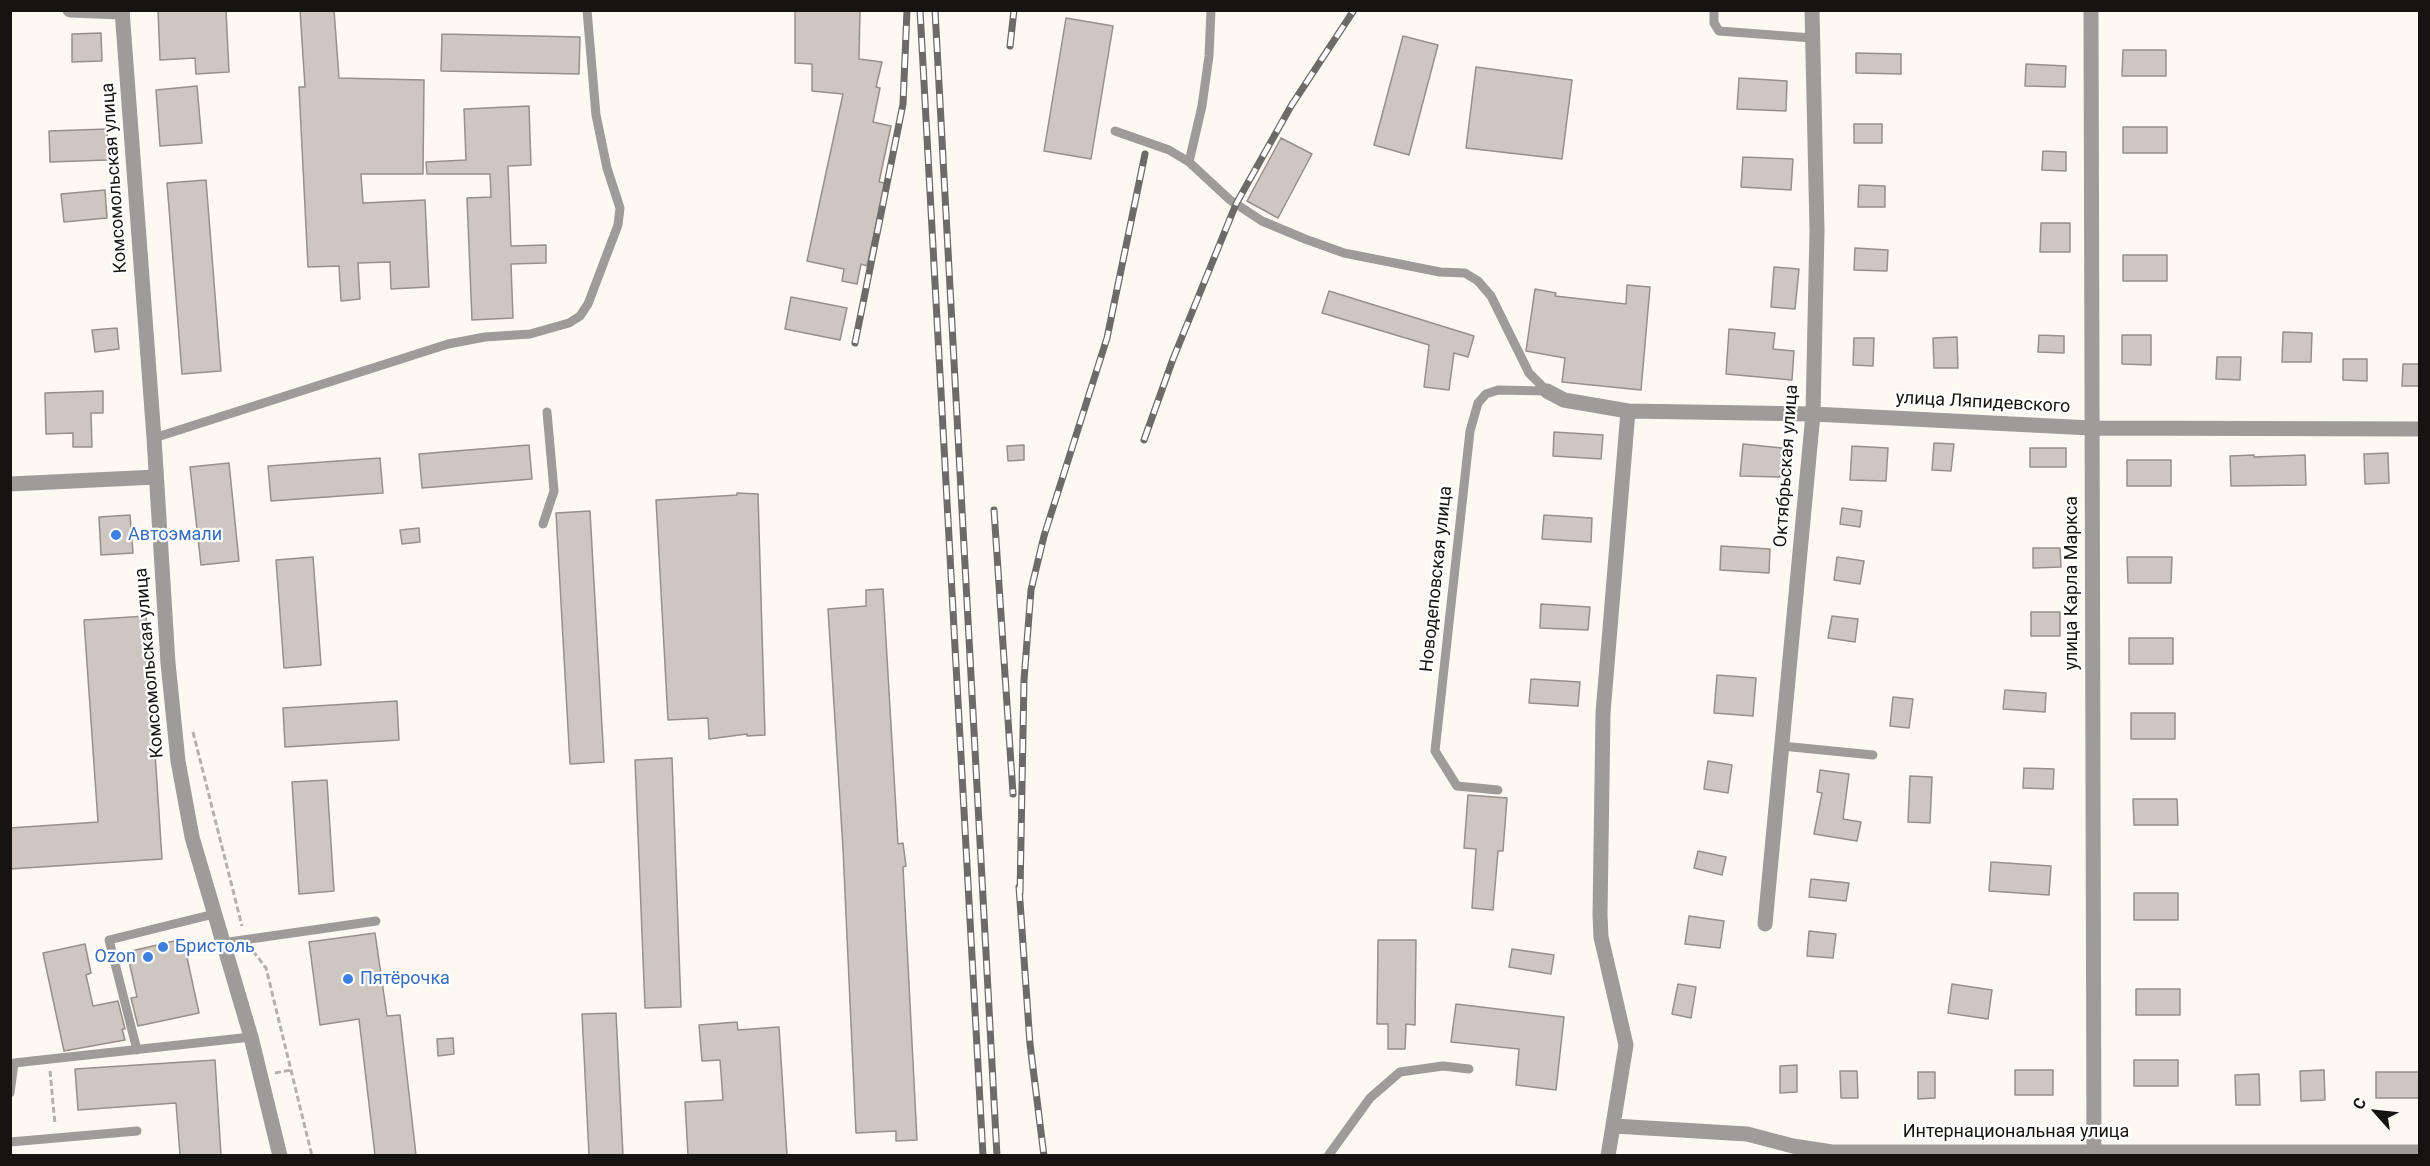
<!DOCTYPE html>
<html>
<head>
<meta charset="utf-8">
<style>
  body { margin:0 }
  #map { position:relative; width:2430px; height:1166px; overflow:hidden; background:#fef8f3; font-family:Roboto,sans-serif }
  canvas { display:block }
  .frame { position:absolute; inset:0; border:12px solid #161311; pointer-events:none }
  .north { position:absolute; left:2346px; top:1082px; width:60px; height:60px; -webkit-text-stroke:4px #fff; paint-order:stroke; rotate:297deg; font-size:16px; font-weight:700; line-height:24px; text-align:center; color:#161311 }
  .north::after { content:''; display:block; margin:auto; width:21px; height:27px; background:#161311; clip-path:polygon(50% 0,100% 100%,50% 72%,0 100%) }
</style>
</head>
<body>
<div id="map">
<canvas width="2430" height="1166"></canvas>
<div class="frame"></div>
<div class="north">С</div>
</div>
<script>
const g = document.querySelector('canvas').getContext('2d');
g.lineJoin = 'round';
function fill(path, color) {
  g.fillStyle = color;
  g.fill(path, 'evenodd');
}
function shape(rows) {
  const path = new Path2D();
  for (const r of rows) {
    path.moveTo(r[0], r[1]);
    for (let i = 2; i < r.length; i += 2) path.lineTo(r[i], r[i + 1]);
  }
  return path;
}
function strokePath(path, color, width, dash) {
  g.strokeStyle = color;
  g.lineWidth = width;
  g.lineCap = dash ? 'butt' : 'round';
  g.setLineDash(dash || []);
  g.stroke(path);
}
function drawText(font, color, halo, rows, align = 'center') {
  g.font = font + ' Roboto,sans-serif';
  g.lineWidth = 4.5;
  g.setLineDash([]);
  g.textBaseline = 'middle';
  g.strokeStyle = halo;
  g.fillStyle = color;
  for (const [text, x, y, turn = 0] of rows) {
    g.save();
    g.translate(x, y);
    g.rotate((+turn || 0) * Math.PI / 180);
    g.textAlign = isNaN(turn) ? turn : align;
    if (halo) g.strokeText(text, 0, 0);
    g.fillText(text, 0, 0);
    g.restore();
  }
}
const building = shape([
  [158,10,226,10,229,72,196,74,195,58,160,60,158,10],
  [300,10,334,10,339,78,424,80,423,174,361,174,363,203,425,200,429,287,391,289,390,262,358,263,360,299,341,301,339,266,308,267,299,87,305,87,300,10],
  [795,10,860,10,859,59,882,62,876,87,880,88,873,122,891,126,879,182,885,183,867,266,861,264,857,284,842,281,844,269,807,261,843,94,812,91,812,64,795,63,795,10],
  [1066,18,1113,26,1091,159,1044,151,1066,18],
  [101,33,102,61,72,62,72,34,101,33],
  [442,34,580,37,579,74,441,71,442,34],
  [1403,36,1438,45,1409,155,1374,145,1403,36],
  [2123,50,2166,50,2166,76,2122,76,2123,50],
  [1856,53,1901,54,1901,74,1856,73,1856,53],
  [2026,64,2066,66,2065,87,2025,86,2026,64],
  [1476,67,1572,80,1562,159,1466,148,1476,67],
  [1739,78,1787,81,1786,111,1737,109,1739,78],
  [197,86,202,143,160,146,156,90,197,86],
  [529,106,531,165,508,166,511,246,546,245,546,263,511,264,513,318,472,320,467,198,491,197,490,174,427,174,426,162,466,160,464,109,529,106],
  [1854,124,1882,124,1882,143,1854,143,1854,124],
  [2123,127,2167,127,2167,153,2123,153,2123,127],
  [107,129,108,160,50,162,49,131,107,129],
  [1281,138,1312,154,1278,218,1247,201,1281,138],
  [2043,151,2066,152,2066,171,2042,170,2043,151],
  [1743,157,1793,159,1791,190,1741,187,1743,157],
  [206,180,221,371,182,374,167,183,206,180],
  [1859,185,1885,186,1885,207,1858,207,1859,185],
  [105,190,107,218,64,222,61,194,105,190],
  [2041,223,2070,223,2070,252,2040,252,2041,223],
  [1855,248,1888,250,1887,271,1854,270,1855,248],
  [2123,255,2167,255,2167,281,2123,281,2123,255],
  [1774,267,1799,269,1795,309,1771,307,1774,267],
  [1627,285,1650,287,1641,390,1562,382,1565,358,1526,351,1535,289,1556,293,1555,296,1626,304,1627,285],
  [1329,291,1474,336,1468,357,1454,353,1449,390,1424,387,1429,345,1322,313,1329,291],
  [791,297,847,308,840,340,785,329,791,297],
  [117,328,119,349,95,352,92,330,117,328],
  [1729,329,1775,333,1773,349,1794,351,1792,380,1726,374,1729,329],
  [2283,332,2312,333,2311,362,2282,362,2283,332],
  [2039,335,2064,336,2064,353,2038,352,2039,335],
  [2122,335,2151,335,2151,365,2122,364,2122,335],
  [1957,337,1958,368,1934,368,1933,338,1957,337],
  [1854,338,1874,338,1873,366,1853,365,1854,338],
  [2217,357,2241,357,2240,380,2216,379,2217,357],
  [2343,359,2367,359,2367,381,2343,380,2343,359],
  [2403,364,2420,364,2420,386,2402,386,2403,364],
  [103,391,103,413,91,413,92,447,73,447,73,433,46,434,45,393,103,391],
  [1554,432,1603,435,1601,459,1553,456,1554,432],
  [1934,443,1954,444,1951,471,1932,470,1934,443],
  [1743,444,1782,448,1780,477,1740,476,1743,444],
  [529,445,532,479,422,488,419,454,529,445],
  [1024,445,1024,460,1008,461,1007,446,1024,445],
  [1852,446,1888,448,1886,481,1850,480,1852,446],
  [2030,448,2066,448,2066,467,2030,467,2030,448],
  [2388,453,2389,483,2365,484,2364,454,2388,453],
  [2254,455,2254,457,2305,455,2306,485,2231,486,2230,456,2254,455],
  [380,458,383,493,271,501,268,466,380,458],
  [2127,460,2171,460,2171,486,2127,486,2127,460],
  [229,463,239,561,201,565,190,467,229,463],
  [737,493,758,494,765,735,747,736,747,734,709,739,708,718,668,720,656,500,737,495,737,493],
  [1842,508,1862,511,1860,527,1840,524,1842,508],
  [590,511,604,762,570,764,556,513,590,511],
  [130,515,133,553,101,555,99,517,130,515],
  [1544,515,1592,518,1591,542,1542,539,1544,515],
  [419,528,420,542,402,544,400,530,419,528],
  [1721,546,1770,549,1769,573,1720,570,1721,546],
  [2033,548,2060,548,2061,567,2033,568,2033,548],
  [313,557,321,665,284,668,276,560,313,557],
  [1837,557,1864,561,1860,584,1834,580,1837,557],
  [2127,557,2172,557,2171,583,2128,583,2127,557],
  [883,589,898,844,903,843,906,866,903,867,917,1140,896,1141,896,1131,856,1133,843,849,828,609,866,606,866,590,883,589],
  [1541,604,1590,607,1588,630,1540,628,1541,604],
  [2031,612,2060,612,2060,636,2031,636,2031,612],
  [146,616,162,859,10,869,10,828,98,822,84,620,146,616],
  [1832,616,1858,619,1855,642,1828,638,1832,616],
  [2129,638,2173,638,2173,664,2129,664,2129,638],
  [1717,675,1756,678,1753,716,1714,713,1717,675],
  [1531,679,1580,682,1578,706,1529,703,1531,679],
  [2005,690,2046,693,2045,712,2003,709,2005,690],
  [1893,697,1913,699,1909,728,1890,726,1893,697],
  [397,701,399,740,285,747,283,708,397,701],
  [2131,713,2175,713,2175,739,2131,739,2131,713],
  [672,758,681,1007,645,1008,635,760,672,758],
  [1708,761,1732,765,1728,793,1704,789,1708,761],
  [2024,768,2054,769,2053,789,2023,788,2024,768],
  [1820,770,1849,774,1843,819,1861,822,1857,841,1814,834,1822,793,1817,792,1820,770],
  [1910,776,1932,777,1930,823,1908,822,1910,776],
  [327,780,334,891,299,894,292,782,327,780],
  [1468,795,1507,798,1503,851,1498,851,1493,910,1472,908,1476,849,1464,848,1468,795],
  [2133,799,2177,799,2178,825,2134,825,2133,799],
  [1698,851,1726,857,1722,875,1694,868,1698,851],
  [1991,862,2051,866,2049,895,1989,891,1991,862],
  [1811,879,1849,883,1846,901,1809,897,1811,879],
  [2134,893,2178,893,2178,920,2134,920,2134,893],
  [1689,916,1724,921,1720,948,1685,944,1689,916],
  [1809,931,1836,934,1833,958,1807,956,1809,931],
  [375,933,387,1016,400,1015,416,1155,375,1155,359,1019,320,1025,309,942,375,933],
  [183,939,199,1013,138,1026,131,998,137,997,127,952,183,939],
  [1378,940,1416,940,1415,1025,1406,1024,1405,1049,1388,1049,1388,1024,1377,1024,1378,940],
  [85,944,91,973,86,975,93,1006,118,1001,125,1029,122,1029,125,1040,64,1051,43,953,85,944],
  [1512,949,1554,955,1551,974,1509,967,1512,949],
  [1678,984,1696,987,1691,1018,1672,1014,1678,984],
  [1952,984,1992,990,1988,1019,1948,1013,1952,984],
  [2136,989,2180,989,2180,1015,2136,1015,2136,989],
  [1456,1004,1564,1017,1556,1090,1516,1085,1519,1049,1451,1042,1456,1004],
  [616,1013,623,1155,589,1155,582,1014,616,1013],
  [737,1022,738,1030,779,1027,787,1155,688,1155,685,1102,723,1100,720,1060,702,1061,699,1025,737,1022],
  [453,1038,454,1054,438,1056,437,1039,453,1038],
  [215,1060,221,1155,180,1155,176,1103,78,1110,75,1069,215,1060],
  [2134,1060,2178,1060,2178,1086,2134,1086,2134,1060],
  [1797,1065,1797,1092,1780,1093,1780,1066,1797,1065],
  [2015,1070,2053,1070,2053,1095,2015,1095,2015,1070],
  [2324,1070,2325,1100,2301,1101,2300,1071,2324,1070],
  [1840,1071,1857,1071,1858,1098,1841,1098,1840,1071],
  [1918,1072,1935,1072,1935,1098,1918,1099,1918,1072],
  [2376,1072,2420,1072,2420,1098,2376,1098,2376,1072],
  [2259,1074,2260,1105,2236,1105,2235,1075,2259,1074]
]);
fill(building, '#cec6c1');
strokePath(building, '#978f8a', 1.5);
strokePath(shape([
  [193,732,242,926],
  [253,951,266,968,312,1156],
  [50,1071,55,1124],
  [275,1073,291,1070]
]), '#b6b0ac', 3, [6, 3]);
strokePath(shape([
  [1211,10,1209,56,1202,106,1189,162,1230,200,1262,221,1305,239,1344,253,1440,272,1465,273,1478,281,1491,296,1529,373,1547,391],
  [1714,10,1714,23,1719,31,1812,38],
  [1115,131,1169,150,1189,162],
  [154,438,448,344,485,337,530,334,569,323,580,316,588,304,618,225,620,208,607,168,596,115,587,10],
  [543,524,554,491,547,412],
  [1782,746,1873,755],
  [1498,790,1457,786,1435,751,1470,431,1478,403,1486,394,1498,390,1547,391],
  [222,943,376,921],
  [137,1050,109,940,214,914],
  [10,1093,14,1063,251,1037],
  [10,1142,137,1131],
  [1328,1156,1370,1098,1400,1072,1443,1066,1469,1069]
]), '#9e9b99', 9);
strokePath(shape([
  [70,10,122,12],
  [2091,10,2094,1156],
  [1547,391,1564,400,1628,411,1813,414,2091,428,2420,429],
  [10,484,156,477],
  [1765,924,1813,414,1817,230,1812,10],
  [1614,1126,1747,1134,1793,1146,1832,1152,2420,1152],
  [1608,1156,1626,1045,1601,937,1600,915,1603,713,1628,411]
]), '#9e9b99', 15);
strokePath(shape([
  [122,10,154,438,168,663,178,761,192,837,251,1037,280,1156]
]), '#9e9b99', 15);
const rail = shape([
  [920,10,983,1156],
  [935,10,997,1156],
  [1010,46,1014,10],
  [855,343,903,104,907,10],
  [1144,440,1173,359,1236,204,1291,106,1354,10],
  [994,510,1013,794],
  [1019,887,1030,1044,1044,1156],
  [1020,893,1024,680,1031,590,1044,536,1107,338,1145,154]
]);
strokePath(rail, '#6e6a67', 7);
strokePath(rail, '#fff', 4.5, [14]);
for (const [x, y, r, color] of [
  [116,535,6,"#3f7fe0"],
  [163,947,6,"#3f7fe0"],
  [148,957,6,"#3f7fe0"],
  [348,979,6,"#3f7fe0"]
]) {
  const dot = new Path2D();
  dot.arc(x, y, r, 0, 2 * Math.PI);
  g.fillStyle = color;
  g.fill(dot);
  strokePath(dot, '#fff', 2);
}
drawText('18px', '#161311', '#fff', [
  ["Комсомольская улица",115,178,-94],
  ["улица Ляпидевского",1983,403,3],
  ["Октябрьская улица",1787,466,-86],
  ["Новодеповская улица",1437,579,-84],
  ["улица Карла Маркса",2072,583,-90],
  ["Комсомольская улица",150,663,-95],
  ["Интернациональная улица",2016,1132]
]);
drawText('18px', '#366cbe', '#fff', [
  ["Автоэмали",128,535],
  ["Бристоль",175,947],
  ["Ozon",136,957,"right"],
  ["Пятёрочка",360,979]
], 'left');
</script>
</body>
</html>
